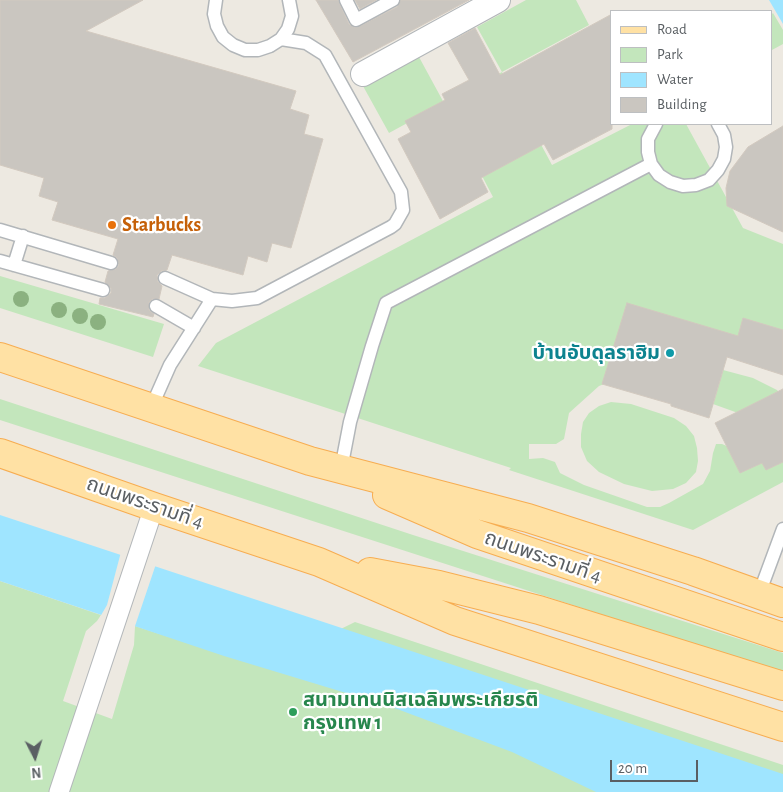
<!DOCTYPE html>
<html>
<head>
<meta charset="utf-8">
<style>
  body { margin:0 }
  #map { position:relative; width:783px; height:792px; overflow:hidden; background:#ede9e1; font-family:"Alegreya Sans",sans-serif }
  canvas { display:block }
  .legend { position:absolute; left:610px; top:10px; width:162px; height:115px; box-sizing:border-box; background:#fff; border:1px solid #bdbfc1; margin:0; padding:6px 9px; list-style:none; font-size:15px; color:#5a5f63 }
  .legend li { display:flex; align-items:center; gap:10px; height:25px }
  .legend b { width:25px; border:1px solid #bdbfc1 }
  .north { position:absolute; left:10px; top:732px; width:50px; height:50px; -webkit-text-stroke:4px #fff; paint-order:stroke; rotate:175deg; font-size:14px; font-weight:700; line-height:20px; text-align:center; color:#5a5f63 }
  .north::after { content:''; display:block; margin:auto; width:18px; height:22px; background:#5a5f63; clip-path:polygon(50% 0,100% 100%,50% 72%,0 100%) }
  .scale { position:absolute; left:610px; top:760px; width:88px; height:22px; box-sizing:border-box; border:2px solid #5a5f63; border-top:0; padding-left:6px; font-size:15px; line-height:18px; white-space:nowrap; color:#5a5f63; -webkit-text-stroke:4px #fff; paint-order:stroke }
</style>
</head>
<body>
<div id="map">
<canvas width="783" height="792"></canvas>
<ul class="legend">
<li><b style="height:6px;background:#ffe1a4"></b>Road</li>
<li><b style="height:14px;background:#c3e6bc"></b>Park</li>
<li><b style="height:14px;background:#9fe5ff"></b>Water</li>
<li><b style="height:14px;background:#cac6c0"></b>Building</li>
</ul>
<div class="north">N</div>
<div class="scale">20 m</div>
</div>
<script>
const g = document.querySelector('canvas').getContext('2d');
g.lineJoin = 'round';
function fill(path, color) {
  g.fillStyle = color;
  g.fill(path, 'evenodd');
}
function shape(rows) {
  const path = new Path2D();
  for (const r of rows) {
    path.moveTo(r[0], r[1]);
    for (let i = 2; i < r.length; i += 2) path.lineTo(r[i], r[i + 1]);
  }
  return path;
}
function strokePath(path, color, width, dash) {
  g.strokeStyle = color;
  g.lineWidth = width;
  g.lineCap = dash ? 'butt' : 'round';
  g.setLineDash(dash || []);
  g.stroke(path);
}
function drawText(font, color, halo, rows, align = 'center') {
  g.font = font + ' "Alegreya Sans","Noto Sans Thai",sans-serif';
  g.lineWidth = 4.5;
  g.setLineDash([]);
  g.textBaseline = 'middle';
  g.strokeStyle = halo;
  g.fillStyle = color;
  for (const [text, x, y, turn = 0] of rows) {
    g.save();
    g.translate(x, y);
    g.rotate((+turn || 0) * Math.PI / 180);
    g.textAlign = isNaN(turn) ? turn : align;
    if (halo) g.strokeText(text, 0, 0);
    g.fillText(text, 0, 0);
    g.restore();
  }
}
fill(shape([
  [526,0,576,0,589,25,502,72,552,165,632,124,686,124,743,228,783,244,783,351,656,323,607,383,599,386,569,413,564,439,556,444,529,444,529,459,543,458,555,462,560,473,584,485,647,507,660,507,669,503,703,484,710,471,713,453,716,444,722,444,762,461,783,451,783,482,693,530,509,470,511,468,198,366,216,343,493,197,444,103,389,133,363,86,419,57,444,103,502,72,477,27],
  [773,13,783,30,783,44,772,50,772,14],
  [0,276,164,324,153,357,0,308],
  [723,370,753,378,777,390,783,397,738,413,713,404],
  [0,399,413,535,783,653,783,673,0,420],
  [611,402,631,404,674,418,686,426,694,436,697,448,698,461,696,472,686,483,673,489,652,491,624,484,599,472,587,461,581,447,581,434,583,422,589,413,599,406],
  [0,581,101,615,97,621,86,631,63,701,112,719,134,645,135,626,263,667,355,622,783,765,783,792,0,792]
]), '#c3e6bc');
fill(shape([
  [769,0,783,0,783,24],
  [0,515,783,774,783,792,596,792,512,752,389,706,224,656,0,581]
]), '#9fe5ff');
fill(shape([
  [121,552,156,564,134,629,100,617,107,605]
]), '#ede9e1');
const building = shape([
  [0,0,143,0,86,31,296,91,290,109,309,115,304,134,323,139,291,248,272,243,267,262,248,256,243,275,172,255,167,270,161,271,157,275,158,282,162,286,159,299,152,299,149,302,149,310,154,314,153,317,99,304,100,298,105,298,111,293,111,288,105,282,108,271,116,269,119,265,117,258,113,255,118,239,52,220,58,202,39,196,44,178,0,165,0,0],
  [316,0,338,0,349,24,356,28,397,7,401,0,469,0,353,62,316,0],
  [355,0,376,0,360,9,355,0],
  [612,14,612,129,553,160,544,144,481,178,488,192,440,219,398,139,411,132,405,121,445,100,442,94,469,80,448,43,475,28,500,75,612,14],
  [783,126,783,232,727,206,726,188,730,171,748,147,783,126],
  [627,303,738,336,743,318,783,330,783,375,727,357,709,418,671,406,671,404,602,384,627,303],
  [783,389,783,462,766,470,762,463,740,473,715,423,783,389]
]);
fill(building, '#cac6c0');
strokePath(building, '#d2c9bf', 1);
const service = shape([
  [216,0,214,14,217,26,223,37,233,45,245,50,258,50,270,46,281,39,288,29,292,16,289,0],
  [346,0,356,20,393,0],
  [656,124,648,139,648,152,651,164,659,175,670,182,683,186,696,185,709,180,718,170,724,159,726,147,724,135,718,124],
  [0,230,111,263],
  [0,261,103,290],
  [14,265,23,236],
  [165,278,212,299,232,301,257,298,391,227,395,224,403,210,401,192,325,55,306,43,281,39],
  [156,306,194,328],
  [151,408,170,365,212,299],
  [341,469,350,422,372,346,386,303,651,164],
  [759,594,783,529]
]);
const pedestrian = shape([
  [59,792,154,507]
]);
const minor = shape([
  [363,74,498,0]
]);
const primary = shape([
  [0,357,310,461,528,518,693,571,783,603],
  [0,453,154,507,319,562,455,621,783,727],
  [387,495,477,534,783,637],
  [370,572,439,585,539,610,783,686]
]);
strokePath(service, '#b2b6b9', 15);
strokePath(pedestrian, '#b2b6b9', 21);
strokePath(minor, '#b2b6b9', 26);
strokePath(primary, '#f7ad51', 30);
strokePath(service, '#fff', 12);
strokePath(pedestrian, '#fff', 19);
strokePath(minor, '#fff', 24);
strokePath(primary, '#ffe1a4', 28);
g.fillStyle = '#8bb180';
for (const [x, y] of [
  [21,299],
  [59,310],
  [80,316],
  [98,322]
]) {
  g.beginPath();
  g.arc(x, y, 8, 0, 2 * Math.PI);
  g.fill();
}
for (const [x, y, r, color] of [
  [112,225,5,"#e8710a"],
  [670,353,5,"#0f9aa8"],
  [293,712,5,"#2e9e5b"]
]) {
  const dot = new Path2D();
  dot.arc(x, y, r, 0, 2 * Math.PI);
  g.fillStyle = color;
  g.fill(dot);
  strokePath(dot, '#fff', 2);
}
drawText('bold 20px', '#c56008', '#fff', [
  ["Starbucks",122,225]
], 'left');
drawText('bold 20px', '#0d838f', '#fff', [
  ["บ้านอับดุลราฮิม",660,353]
], 'right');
drawText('20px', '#5a5f63', '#fff', [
  ["ถนนพระรามที่ 4",145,503,19],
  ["ถนนพระรามที่ 4",543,557,19]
]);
drawText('bold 20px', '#27864d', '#fff', [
  ["สนามเทนนิสเฉลิมพระเกียรติ",303,700],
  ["กรุงเทพ 1",303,723]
], 'left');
</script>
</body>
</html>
